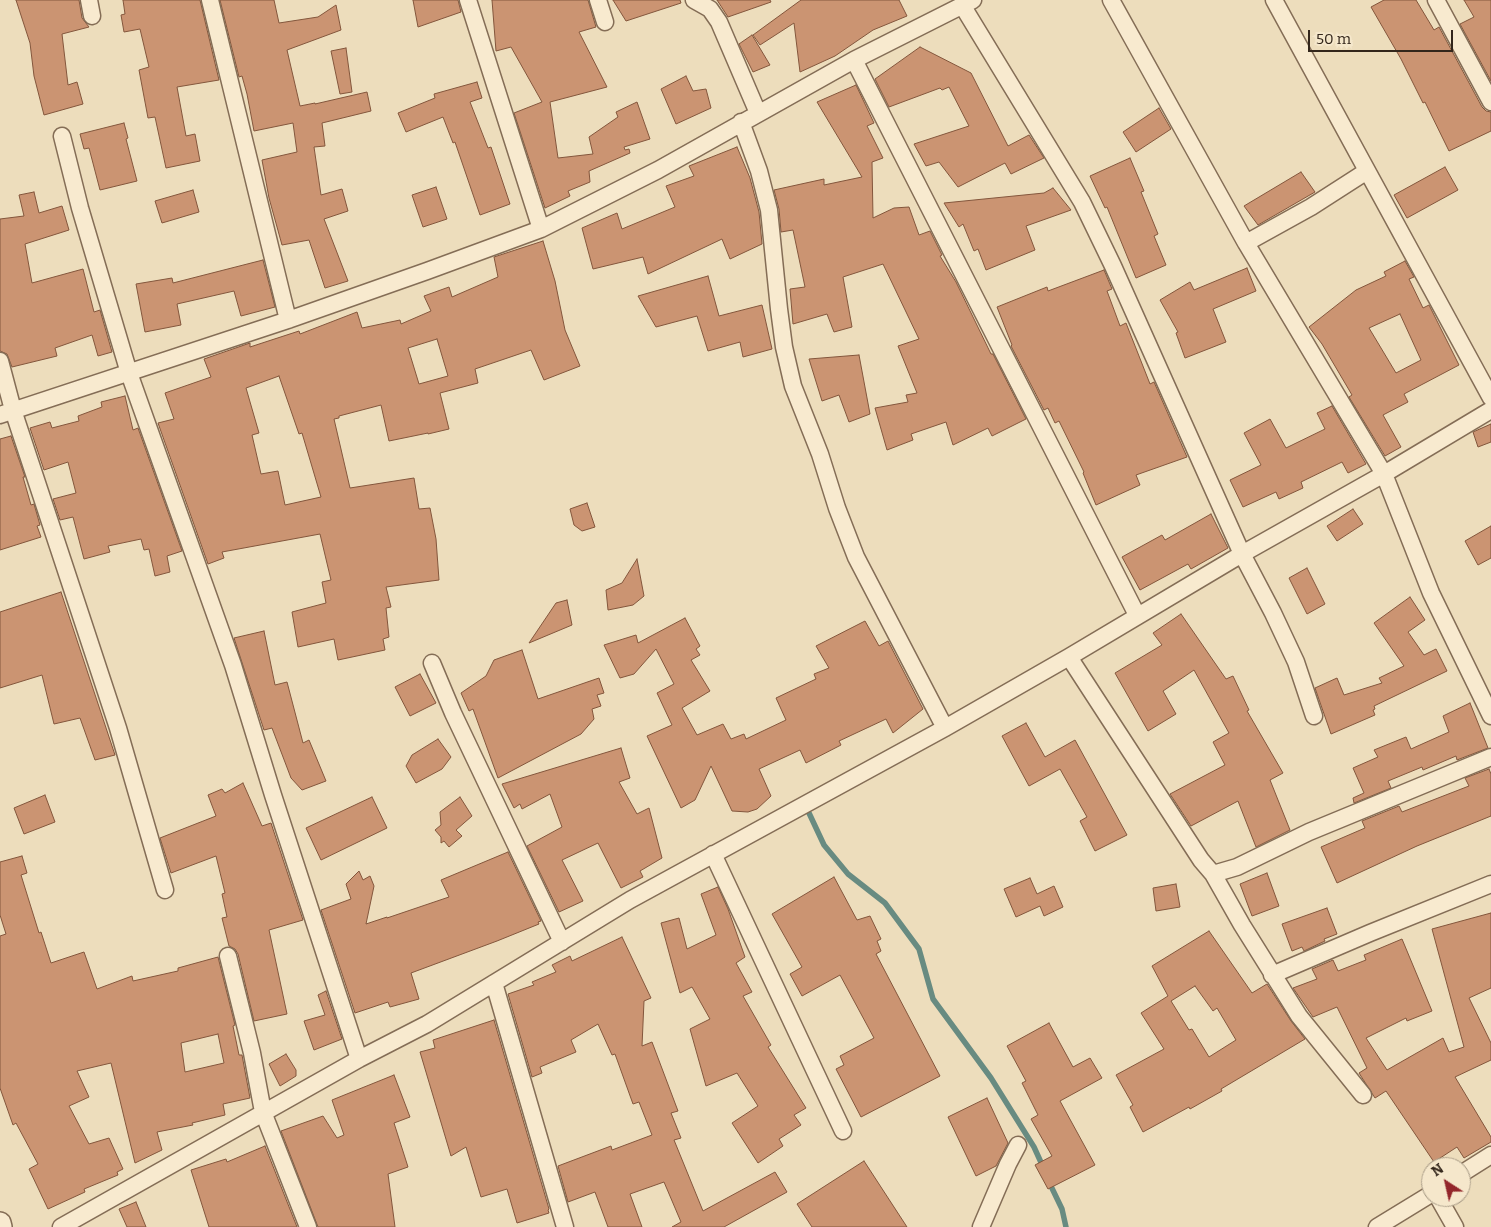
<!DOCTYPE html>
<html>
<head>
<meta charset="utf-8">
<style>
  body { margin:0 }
  #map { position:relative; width:1491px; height:1227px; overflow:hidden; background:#edddbc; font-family:Bitter,serif }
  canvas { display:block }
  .north { position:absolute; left:1421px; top:1157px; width:50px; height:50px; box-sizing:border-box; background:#f5e7cb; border:1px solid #a79a85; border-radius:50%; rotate:325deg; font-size:14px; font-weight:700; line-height:20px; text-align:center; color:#33261b }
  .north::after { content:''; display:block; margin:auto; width:18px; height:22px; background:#93262b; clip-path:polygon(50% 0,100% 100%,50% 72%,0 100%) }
  .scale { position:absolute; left:1308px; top:30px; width:145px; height:22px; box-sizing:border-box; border:2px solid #33261b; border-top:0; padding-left:6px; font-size:15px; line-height:18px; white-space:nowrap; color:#33261b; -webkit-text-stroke:4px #f5e7cb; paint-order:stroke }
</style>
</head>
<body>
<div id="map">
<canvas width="1491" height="1227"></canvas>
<div class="north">N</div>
<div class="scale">50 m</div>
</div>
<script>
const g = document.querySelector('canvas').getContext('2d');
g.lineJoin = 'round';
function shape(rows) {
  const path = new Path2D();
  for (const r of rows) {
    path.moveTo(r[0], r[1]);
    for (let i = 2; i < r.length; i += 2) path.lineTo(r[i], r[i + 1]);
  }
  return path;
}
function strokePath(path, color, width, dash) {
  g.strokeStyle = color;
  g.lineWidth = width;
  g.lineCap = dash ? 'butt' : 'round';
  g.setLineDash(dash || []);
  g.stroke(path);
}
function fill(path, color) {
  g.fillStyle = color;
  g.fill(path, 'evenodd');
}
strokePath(shape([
  [809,813,824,845,848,874,885,903,919,949,933,999,991,1078,1034,1147,1044,1169],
  [1049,1182,1062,1209,1066,1227]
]), '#688b81', 5.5);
const building = shape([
  [16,0,79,0,82,18,89,27,62,34,68,85,77,82,83,104,44,115,34,76,30,43,16,0],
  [123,0,200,0,219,80,177,87,186,136,195,134,200,161,166,168,155,117,148,118,139,70,149,67,140,29,124,32,121,15,125,14,123,0],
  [220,0,274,0,279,23,318,17,336,5,341,30,287,50,300,106,315,103,315,104,367,92,371,111,322,123,325,146,314,147,321,195,342,189,348,211,324,219,348,281,325,288,309,240,282,245,269,198,262,160,297,152,293,123,254,131,247,94,242,76,239,77,220,0],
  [413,0,458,0,461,12,418,27,413,0],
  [492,0,588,0,596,27,579,32,607,87,550,102,558,158,593,154,589,137,618,117,616,112,637,102,650,139,624,147,625,150,629,149,630,153,589,171,590,182,568,191,570,196,545,208,514,113,542,102,511,47,496,51,492,0],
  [613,0,680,0,681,3,626,21,613,0],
  [717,0,770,0,771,2,728,17,717,0],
  [801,0,899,0,907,16,873,30,835,56,800,72,794,23,760,45,753,35,801,0],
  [1384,0,1416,0,1434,30,1439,27,1482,107,1486,111,1491,112,1491,131,1449,151,1425,102,1423,103,1401,59,1371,7,1384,0],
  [1464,0,1491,0,1491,81,1460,24,1474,17,1464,0],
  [752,35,770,65,753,72,739,44,752,35],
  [920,47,971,73,1008,146,1029,135,1044,158,1011,174,1005,163,958,187,939,162,926,166,914,144,969,126,949,87,942,90,940,88,889,107,875,79,920,47],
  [346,48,352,92,340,94,331,51,346,48],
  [686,76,693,91,706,89,711,108,676,124,661,89,686,76],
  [477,82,482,98,470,102,488,148,491,147,510,204,480,215,455,142,453,143,443,117,406,132,398,113,435,98,434,94,477,82],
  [856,85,874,123,867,126,883,158,872,162,873,218,894,208,909,207,919,235,930,231,942,255,940,256,956,282,991,354,993,354,1026,419,992,436,988,428,953,445,946,422,911,434,913,440,887,450,875,408,908,402,906,395,917,393,898,346,919,339,883,264,843,277,852,327,834,332,827,314,793,324,790,289,805,287,793,230,781,232,779,209,774,190,824,179,824,185,862,177,817,102,856,85],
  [1159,108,1171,129,1136,152,1123,132,1159,108],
  [124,123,128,138,126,139,137,181,100,190,89,148,84,149,80,134,124,123],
  [737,147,750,178,759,212,762,244,730,259,722,239,648,274,643,257,593,269,582,228,617,213,622,229,675,207,666,186,694,176,689,166,737,147],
  [1130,158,1144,191,1141,192,1158,234,1154,236,1166,265,1136,278,1107,207,1105,208,1090,176,1130,158],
  [1445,167,1458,190,1407,218,1394,195,1445,167],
  [1301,172,1315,192,1258,225,1244,206,1301,172],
  [436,187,447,219,423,227,412,195,436,187],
  [1053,188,1071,210,1026,226,1035,250,986,270,978,249,974,251,963,224,959,227,944,203,1044,193,1053,188],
  [193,190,199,212,162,223,155,201,193,190],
  [34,192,39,213,62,206,69,230,25,244,32,283,83,269,94,312,100,310,112,352,98,356,92,335,55,348,57,356,12,367,7,354,0,351,0,219,24,216,19,195,34,192],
  [543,241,555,281,565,330,580,366,544,380,531,350,475,369,478,383,440,393,449,429,428,434,428,433,389,441,381,405,339,416,339,418,334,419,350,488,414,478,419,509,430,508,436,539,439,580,386,587,391,607,386,608,389,637,383,639,385,650,338,660,334,639,298,647,292,612,326,603,322,582,331,580,320,534,222,552,224,558,208,564,158,423,174,419,165,393,211,377,204,359,250,343,250,347,299,331,300,334,357,312,362,328,400,320,401,324,431,311,424,296,449,287,452,297,498,277,494,257,543,241],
  [437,339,448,376,419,384,408,348,437,339],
  [279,376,299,434,302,433,321,497,285,505,278,471,261,474,252,435,259,433,246,388,279,376],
  [263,260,275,307,241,316,234,291,177,304,181,325,145,332,136,284,172,278,173,283,263,260],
  [1405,261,1414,277,1409,279,1423,308,1429,305,1459,365,1404,394,1408,402,1383,415,1401,447,1385,456,1349,397,1352,395,1322,344,1309,327,1356,290,1386,276,1384,272,1405,261],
  [1400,314,1421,360,1396,373,1369,328,1400,314],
  [1247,268,1256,291,1213,309,1226,342,1185,358,1176,333,1178,332,1160,300,1190,282,1194,290,1247,268],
  [1104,270,1112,289,1107,291,1120,326,1126,323,1150,384,1154,382,1187,457,1136,475,1140,485,1096,505,1083,473,1084,472,1059,421,1055,423,1048,408,1044,410,1011,346,1012,345,997,307,1047,287,1048,291,1104,270],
  [708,276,719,316,762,305,772,349,743,357,740,342,708,351,697,316,656,327,638,296,708,276],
  [859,355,870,414,849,422,839,395,822,401,809,359,859,355],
  [125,396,133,430,138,428,182,551,167,556,170,572,155,576,149,549,144,550,141,539,108,546,110,552,84,559,73,517,60,520,53,499,76,493,68,462,44,470,30,428,50,422,52,428,79,421,78,416,102,407,101,402,125,396],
  [1332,406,1366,464,1348,473,1342,462,1301,482,1303,488,1279,499,1276,492,1243,507,1230,480,1261,465,1244,433,1270,419,1286,448,1325,429,1317,413,1332,406],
  [1491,424,1491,442,1478,447,1473,432,1491,424],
  [11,436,25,477,23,477,31,505,34,504,40,525,37,526,41,537,0,550,0,439,11,436],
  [587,503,595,527,582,531,574,525,570,509,587,503],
  [1353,509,1363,524,1337,541,1327,526,1353,509],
  [1211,514,1228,548,1191,569,1188,564,1140,590,1122,557,1162,535,1165,540,1211,514],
  [1491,526,1491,558,1478,565,1465,541,1491,526],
  [637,559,644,596,633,605,608,610,606,590,622,583,637,559],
  [1307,568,1325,604,1307,614,1289,578,1307,568],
  [61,592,115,755,95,760,80,718,54,724,42,675,0,688,0,612,61,592],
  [1410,597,1425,620,1408,632,1424,655,1436,649,1447,671,1374,706,1375,709,1373,710,1375,715,1331,734,1315,688,1337,678,1344,695,1382,683,1379,678,1404,666,1374,623,1410,597],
  [567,600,572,625,529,643,556,603,567,600],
  [1181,614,1226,679,1233,676,1249,710,1247,711,1283,773,1270,780,1290,830,1256,847,1238,801,1191,826,1170,794,1225,765,1213,742,1229,733,1194,670,1163,691,1176,714,1148,731,1115,673,1162,645,1153,633,1181,614],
  [685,618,700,646,696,649,700,655,691,660,710,691,682,708,697,735,723,724,731,739,744,734,746,739,786,720,776,698,816,679,814,674,829,668,816,646,865,621,879,646,888,641,923,709,893,733,886,719,839,741,841,745,806,763,800,750,759,769,771,796,757,809,748,812,732,811,711,766,695,800,681,808,647,736,672,725,657,693,674,684,656,649,634,674,620,678,604,645,636,635,638,643,685,618],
  [264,631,275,685,287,682,303,743,309,740,326,781,302,790,291,778,272,728,264,730,234,638,264,631],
  [522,650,538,699,599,678,604,693,597,695,601,706,592,709,594,719,581,734,498,778,473,709,469,711,461,693,486,676,494,660,522,650],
  [420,674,436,703,410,716,395,687,420,674],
  [1470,703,1488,748,1457,760,1456,756,1423,770,1422,767,1388,781,1391,788,1354,803,1353,798,1364,793,1353,768,1378,757,1374,750,1406,737,1411,749,1449,732,1443,716,1470,703],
  [1026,723,1045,757,1075,740,1127,835,1095,851,1080,821,1087,817,1060,769,1029,786,1002,736,1026,723],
  [438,739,451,757,442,769,416,783,406,766,412,755,438,739],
  [621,748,630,778,619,782,637,814,649,808,662,858,640,871,643,877,621,888,598,843,562,860,583,901,559,912,527,846,562,827,550,794,522,809,520,804,514,808,502,784,621,748],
  [1489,769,1491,774,1491,816,1417,846,1337,883,1321,847,1365,828,1362,821,1399,806,1402,812,1469,786,1465,778,1489,769],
  [243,783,262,826,271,823,303,920,269,930,287,1014,254,1021,238,954,235,949,229,946,222,918,227,917,222,894,225,893,216,856,171,873,160,838,216,816,208,795,222,789,225,793,243,783],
  [45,795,55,822,24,834,14,808,45,795],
  [372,797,387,828,321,860,306,828,372,797],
  [460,797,472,816,456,830,462,836,449,847,444,841,441,843,441,837,435,830,441,825,440,812,460,797],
  [508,852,541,921,538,922,539,924,497,941,411,973,419,999,390,1007,388,1002,355,1013,321,910,351,899,346,884,359,871,363,880,370,876,374,886,366,924,387,917,387,918,449,897,441,880,508,852],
  [22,856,27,873,21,875,39,933,41,932,51,963,84,952,97,989,132,976,133,981,178,971,178,968,218,957,235,1025,233,1026,239,1055,242,1055,250,1098,223,1104,225,1115,192,1123,193,1125,157,1132,162,1150,135,1163,111,1063,77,1071,89,1097,69,1106,89,1144,109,1138,123,1169,117,1172,118,1175,84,1189,85,1192,48,1209,29,1169,38,1164,16,1123,13,1125,0,1088,0,936,6,934,0,915,0,862,22,856],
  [218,1034,224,1063,185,1072,181,1043,218,1034],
  [1267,873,1279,906,1252,916,1240,884,1267,873],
  [834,877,857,920,870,916,881,939,877,941,881,951,876,954,940,1076,861,1117,836,1069,844,1065,840,1056,874,1038,840,975,802,996,790,974,802,967,772,914,834,877],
  [1030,878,1037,894,1054,886,1063,907,1044,916,1040,906,1016,917,1004,889,1030,878],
  [1176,884,1180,907,1156,911,1153,888,1176,884],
  [718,887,728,909,745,957,736,963,752,992,743,996,771,1045,768,1047,806,1108,794,1115,801,1125,779,1139,783,1146,758,1163,732,1123,758,1106,737,1073,706,1086,690,1029,710,1019,692,987,680,993,661,923,679,918,687,949,716,935,701,894,718,887],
  [1327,908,1337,934,1324,939,1325,941,1304,951,1302,947,1292,951,1282,924,1327,908],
  [1491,913,1491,988,1469,998,1491,1043,1491,1060,1455,1077,1491,1137,1491,1142,1464,1158,1457,1147,1434,1162,1386,1091,1375,1098,1359,1073,1367,1068,1337,1007,1313,1017,1293,988,1317,979,1312,969,1333,960,1338,971,1366,960,1364,955,1402,939,1432,1011,1407,1021,1406,1018,1366,1038,1387,1070,1443,1038,1449,1052,1464,1047,1432,929,1491,913],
  [1209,931,1252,993,1267,984,1291,1021,1305,1039,1221,1089,1222,1091,1190,1109,1189,1107,1143,1132,1130,1107,1133,1105,1116,1075,1164,1049,1141,1013,1168,996,1152,966,1209,931],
  [1195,986,1213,1011,1217,1008,1236,1040,1209,1057,1192,1029,1189,1030,1171,1001,1195,986],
  [622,937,651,998,644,1001,642,1046,652,1042,678,1111,671,1113,681,1138,674,1140,703,1211,775,1172,787,1192,724,1227,672,1227,681,1222,664,1182,630,1194,642,1227,608,1227,595,1192,568,1202,558,1166,611,1146,612,1150,652,1135,639,1102,633,1104,615,1054,612,1055,598,1024,571,1040,576,1052,540,1067,542,1073,532,1077,508,994,534,985,532,982,556,972,552,965,570,956,572,961,622,937],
  [326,991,342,1039,314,1050,304,1021,325,1015,318,995,326,991],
  [494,1020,549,1209,548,1210,549,1213,517,1223,507,1189,481,1197,466,1147,451,1156,420,1052,435,1048,433,1040,494,1020],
  [1049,1023,1073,1067,1090,1058,1102,1078,1060,1101,1095,1165,1048,1189,1035,1165,1052,1156,1031,1119,1038,1115,1022,1083,1026,1081,1007,1046,1049,1023],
  [286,1054,296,1070,296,1076,280,1086,269,1064,286,1054],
  [394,1075,410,1117,394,1123,408,1167,388,1174,395,1227,318,1227,281,1131,323,1116,337,1138,344,1135,332,1100,394,1075],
  [987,1098,1008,1143,996,1166,976,1176,948,1117,987,1098],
  [265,1146,297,1227,209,1227,191,1170,226,1159,227,1162,265,1146],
  [864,1161,907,1227,812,1227,797,1204,864,1161],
  [136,1202,146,1227,127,1227,119,1209,136,1202]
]);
fill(building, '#cb9472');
strokePath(building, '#83563c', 1);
const minor = shape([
  [89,0,92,16],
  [210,0,288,320],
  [468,0,541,229],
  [598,0,605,22],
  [694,0,710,9,719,22,758,113],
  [1111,0,1246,243,1384,474,1431,593,1491,716],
  [1274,0,1491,398],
  [1436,0,1491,102],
  [962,5,1082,202,1113,266,1242,554,1273,613,1296,662,1314,716],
  [854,60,1137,615],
  [741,122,759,171,769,210,779,309,784,347,793,386,820,454,837,508,856,557,945,728],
  [62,136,80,208,129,373,233,665,273,795,359,1059],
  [1246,243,1311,207,1367,171],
  [0,361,13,410,118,728,165,890],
  [0,415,288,320,427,271,541,229,658,170,854,60,973,0],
  [1069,657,1201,860,1213,874,1237,867,1309,832,1491,757],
  [432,663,453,713,562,942],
  [713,854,843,1131],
  [1213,874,1242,925,1299,1016,1363,1095],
  [228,956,252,1053,263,1112,308,1227],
  [1272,975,1370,933,1491,884],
  [494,983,565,1227],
  [1461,1174,1491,1155],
  [1438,1197,1455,1227],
  [61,1227,359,1059,427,1024,630,900,945,728,1069,657,1242,554,1384,474,1491,410],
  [981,1227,1008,1164,1018,1145],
  [1377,1227,1431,1194]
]);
const tertiary = shape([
  [0,1223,1,1227]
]);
strokePath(minor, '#846d56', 19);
strokePath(tertiary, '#846d56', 24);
strokePath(minor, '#f8eacf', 16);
strokePath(tertiary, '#f8eacf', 21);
</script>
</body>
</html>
